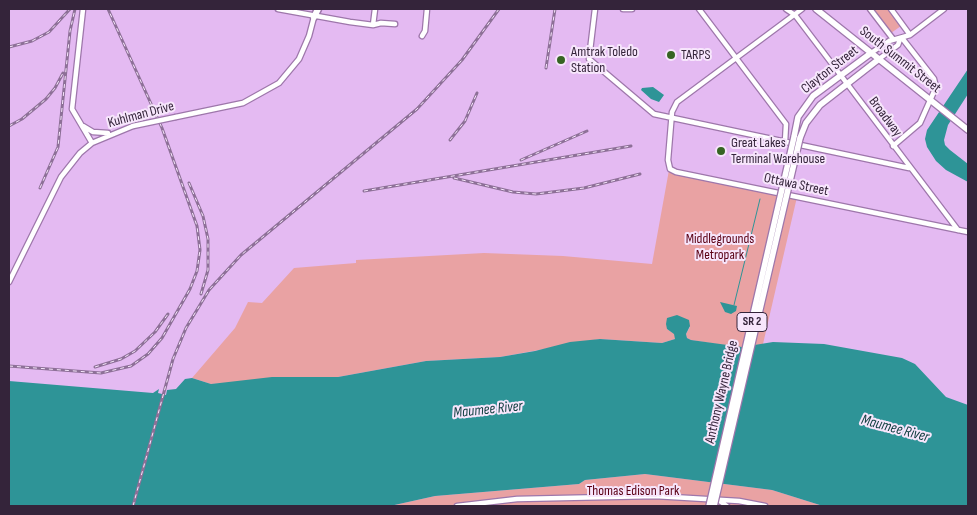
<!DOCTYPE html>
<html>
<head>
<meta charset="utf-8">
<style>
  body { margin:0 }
  #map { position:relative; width:977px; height:515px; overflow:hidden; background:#e4baf2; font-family:"Sofia Sans Condensed",sans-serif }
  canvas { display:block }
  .frame { position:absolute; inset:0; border:10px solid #34243a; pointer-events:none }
</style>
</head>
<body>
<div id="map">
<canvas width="977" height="515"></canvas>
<div class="frame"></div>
</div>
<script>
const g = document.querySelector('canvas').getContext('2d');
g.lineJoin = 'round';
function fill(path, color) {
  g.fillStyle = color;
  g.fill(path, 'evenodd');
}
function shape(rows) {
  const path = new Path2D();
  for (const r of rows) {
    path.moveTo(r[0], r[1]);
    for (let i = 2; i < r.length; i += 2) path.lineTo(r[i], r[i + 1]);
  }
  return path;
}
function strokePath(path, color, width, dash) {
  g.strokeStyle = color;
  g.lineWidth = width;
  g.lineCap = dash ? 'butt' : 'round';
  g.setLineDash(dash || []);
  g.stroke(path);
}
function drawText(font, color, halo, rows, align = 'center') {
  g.font = font + ' "Sofia Sans Condensed",sans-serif';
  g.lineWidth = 4;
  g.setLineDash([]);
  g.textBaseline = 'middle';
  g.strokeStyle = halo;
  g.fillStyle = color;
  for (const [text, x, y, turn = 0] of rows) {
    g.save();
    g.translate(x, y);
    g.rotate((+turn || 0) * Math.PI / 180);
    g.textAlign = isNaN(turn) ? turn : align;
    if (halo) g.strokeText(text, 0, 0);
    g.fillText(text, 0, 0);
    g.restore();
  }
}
fill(shape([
  [873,9,888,9,901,26,891,33],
  [669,170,797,197,763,344,742,348,691,340,687,338,686,334,690,327,667,329,675,334,675,339,662,343,600,339,500,357,426,361,338,377,211,384,192,378,235,328,248,302,262,303,294,268,356,263,356,260,484,253,563,256,652,264],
  [645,474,772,490,823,506,390,506,435,496,579,484,585,480]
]), '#e9a2a3');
fill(shape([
  [968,69,968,94,948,125,944,140,945,145,950,150,968,164,968,182,946,170,936,161,927,147,925,139,927,130],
  [653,87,664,95,659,102,651,99,641,90,642,88],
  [720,302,737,306,736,311,731,314,725,312],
  [677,315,689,320,690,326,686,334,687,338,691,340,742,347,773,342,824,344,902,358,915,364,946,397,968,405,968,506,823,506,772,490,645,474,585,480,579,484,435,496,390,506,9,506,9,381,153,393,159,389,158,393,166,395,167,390,176,389,185,379,192,378,211,384,272,377,338,377,426,361,500,357,535,351,570,342,600,339,662,343,675,339,674,334,667,329,666,324,667,318]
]), '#2e9497');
strokePath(shape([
  [734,305,760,199]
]), '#2e9497', 1);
const minor = shape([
  [83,9,72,109,92,143],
  [278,9,350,22,373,25,381,23,395,24],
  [595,9,589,59,654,114,909,168],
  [623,9,632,9],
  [699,9,786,124,785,142],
  [786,9,795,15,958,230],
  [802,9,677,102,672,112,668,160,670,169,676,172,968,232],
  [870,9,893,39],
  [891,9,910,35],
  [373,25,375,9],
  [422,36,425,31,427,9],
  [871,53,889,41,910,35,944,9],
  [879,59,898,45,900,39],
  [176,117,243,103,279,83,299,59,309,36,314,17],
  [83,126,93,132,108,133],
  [893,146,920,123,936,87,934,79,902,38],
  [9,282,61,177,80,153,92,143,133,126],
  [718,500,727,506],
  [457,506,517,499,655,496,739,501,765,506]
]);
const major = shape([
  [816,9,968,130],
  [794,137,798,117,813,96,871,53],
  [800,138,806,123,820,105,879,59]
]);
const highway = shape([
  [314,17,318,9]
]);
strokePath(minor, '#9e77ab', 7);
strokePath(major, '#9e77ab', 8);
strokePath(highway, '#9e77ab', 9);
strokePath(minor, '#fff', 4.5);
strokePath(major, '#fff', 5.5);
strokePath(highway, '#fff', 6);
const rail = shape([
  [9,47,32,41,49,32,70,9],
  [546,68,555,9],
  [9,126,22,119,46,99,55,88,63,73],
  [450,140,465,121,477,93],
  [521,160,587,131],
  [454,178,513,192,536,194,584,188,640,174],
  [189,183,203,216,208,239,208,270,201,294],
  [40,188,58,147,70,31,75,9],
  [364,191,631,146],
  [9,366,101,373,131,366,148,354,162,338,190,289,197,271,200,250,197,226,162,128,108,9],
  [95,367,121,359,135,351,155,332,168,314],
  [133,506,173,359,186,328,209,290,241,255,417,109,462,60,499,9]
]);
strokePath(rail, '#8d7097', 3);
strokePath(rail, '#f7e6fc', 1, [4]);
const minorBridge = shape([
  [133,126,176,117]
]);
const majorBridge = shape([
  [709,506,794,137],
  [714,506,800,138]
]);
strokePath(minorBridge, '#9e77ab', 7, []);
strokePath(majorBridge, '#9e77ab', 8, []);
strokePath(minorBridge, '#fff', 4.5);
strokePath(majorBridge, '#fff', 5.5);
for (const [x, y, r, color] of [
  [671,55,5,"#366423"],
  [561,60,5,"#366423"],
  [721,151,5,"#366423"]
]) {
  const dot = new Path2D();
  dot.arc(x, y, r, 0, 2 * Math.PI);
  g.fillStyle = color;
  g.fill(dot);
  strokePath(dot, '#f7e6fc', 2);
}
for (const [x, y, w] of [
  [752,322,30]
]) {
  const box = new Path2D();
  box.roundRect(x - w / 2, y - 9.5, w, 19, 4);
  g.fillStyle = '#f7e6fc';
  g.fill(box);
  strokePath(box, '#34243a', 1);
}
drawText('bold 12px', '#34243a', null, [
  ["SR 2",752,322]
]);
drawText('14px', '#34243a', '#f7e6fc', [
  ["Amtrak Toledo",571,52],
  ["Station",571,68],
  ["TARPS",681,55],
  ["Great Lakes",731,143],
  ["Terminal Warehouse",731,159]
], 'left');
drawText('14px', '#34243a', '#f7e6fc', [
  ["South Summit Street",900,60,38],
  ["Clayton Street",830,70,-38],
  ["Kuhlman Drive",141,115,-15],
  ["Broadway",885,117,53],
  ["Ottawa Street",796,185,12],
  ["Anthony Wayne Bridge",722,392,-77]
]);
drawText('14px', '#5a0014', '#f7e6fc', [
  ["Middlegrounds",720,239],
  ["Metropark",720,255],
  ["Thomas Edison Park",633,491]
]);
drawText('italic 15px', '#0f3d3e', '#f7e6fc', [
  ["Maumee River",488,410,-6],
  ["Maumee River",895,429,15]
]);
</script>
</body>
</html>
